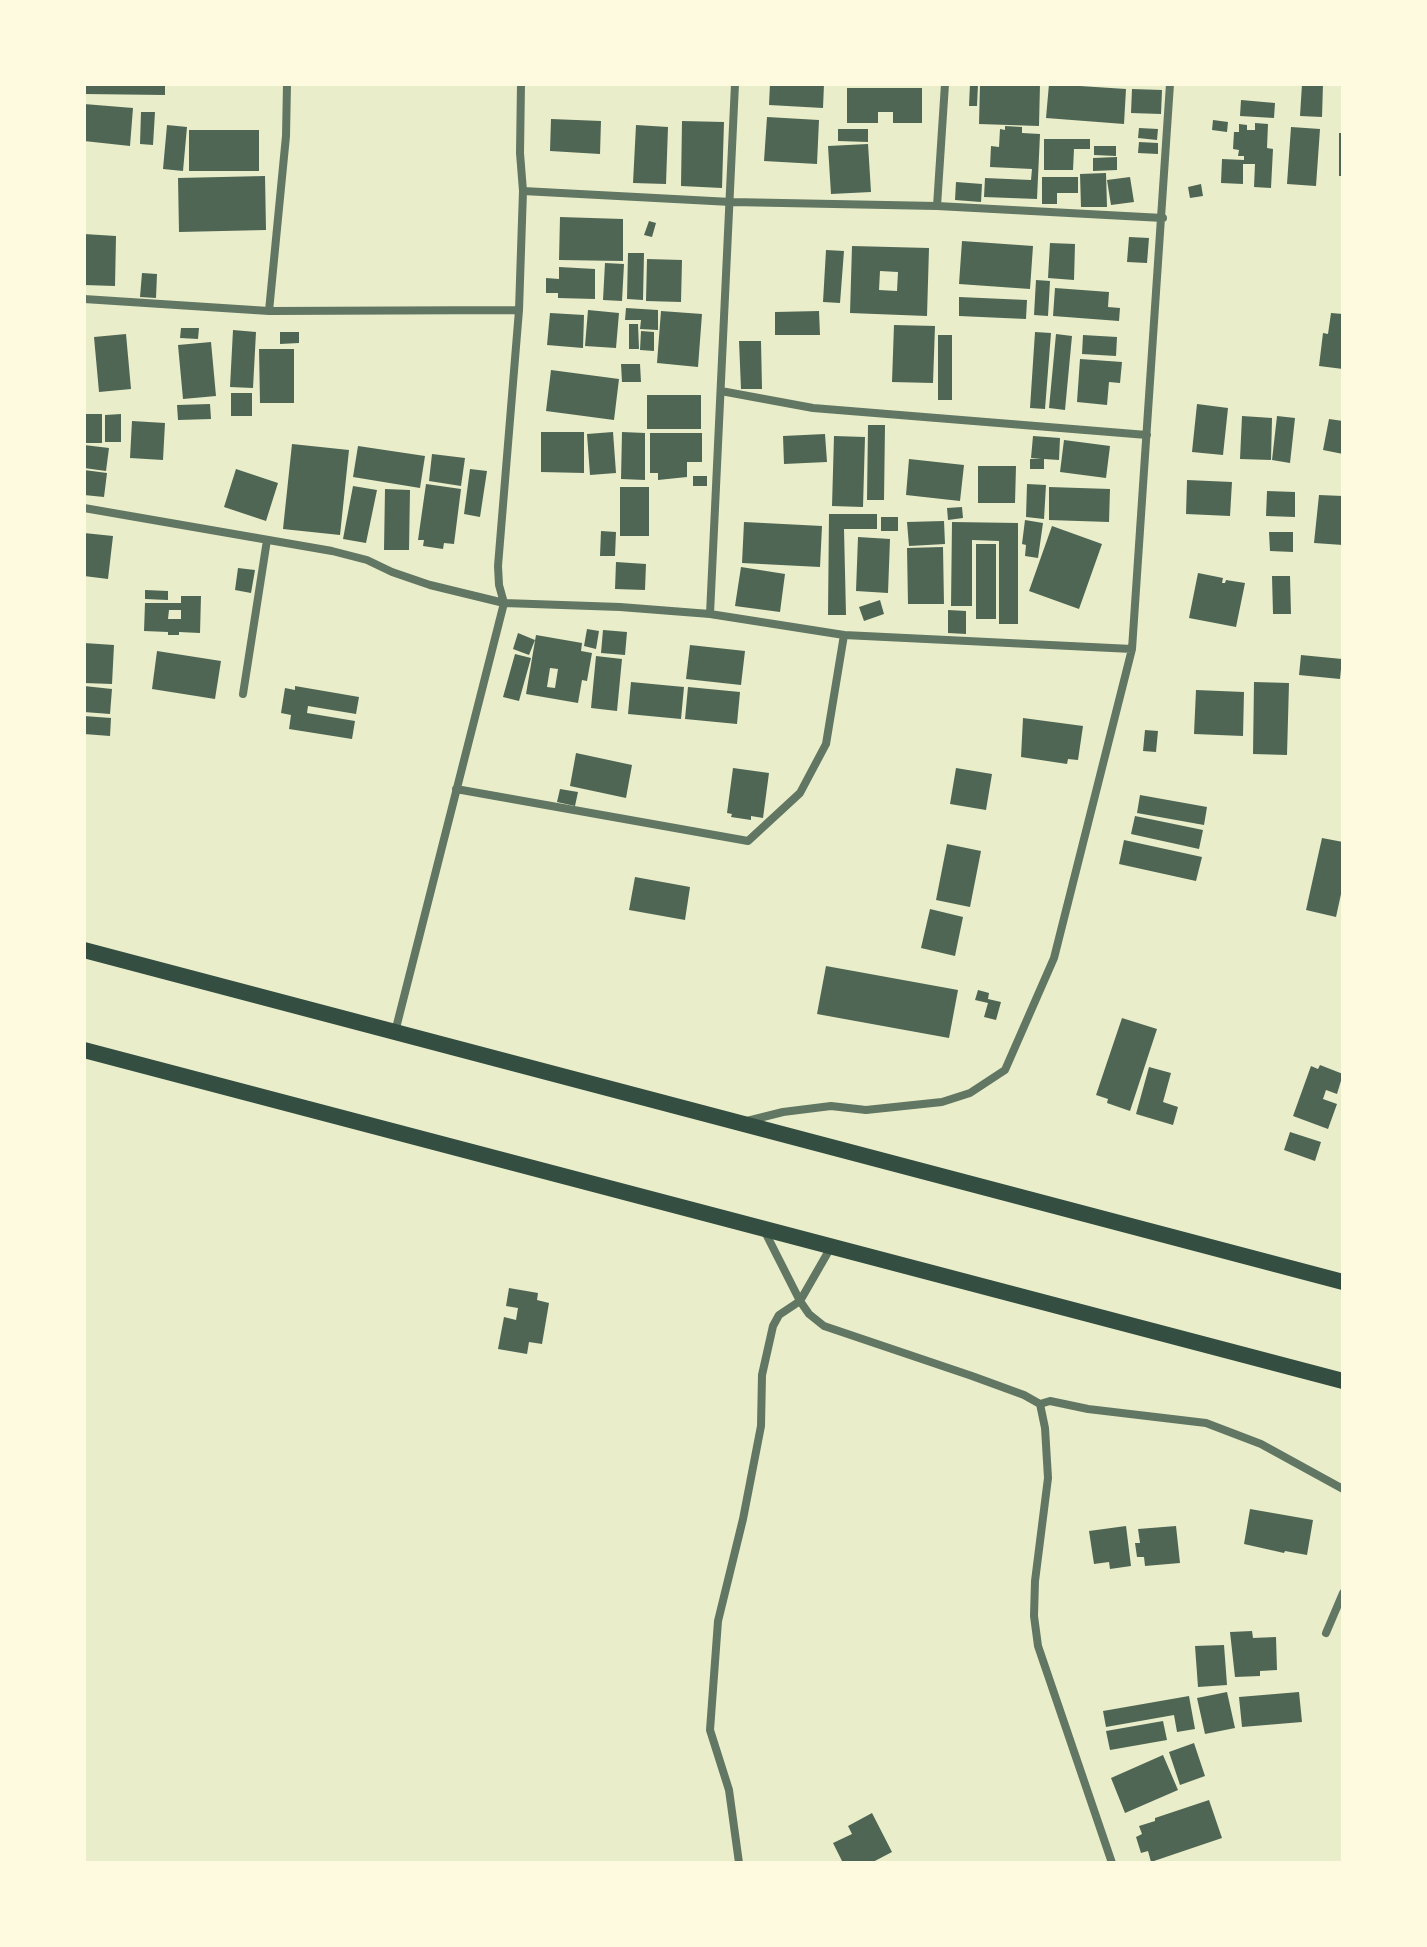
<!DOCTYPE html>
<html>
<head>
<meta charset="utf-8">
<style>
  body { margin:0 }
  #map { position:relative; width:1427px; height:1947px; overflow:hidden; background:#e9edc9; font-family:Lora,serif }
  canvas { display:block }
  .frame { position:absolute; inset:0; border:86px solid #fefae0; pointer-events:none }
</style>
</head>
<body>
<div id="map">
<canvas width="1427" height="1947"></canvas>
<div class="frame"></div>
</div>
<script>
const g = document.querySelector('canvas').getContext('2d');
g.lineJoin = 'round';
function fill(path, color) {
  g.fillStyle = color;
  g.fill(path, 'evenodd');
}
function shape(rows) {
  const path = new Path2D();
  for (const r of rows) {
    path.moveTo(r[0], r[1]);
    for (let i = 2; i < r.length; i += 2) path.lineTo(r[i], r[i + 1]);
  }
  return path;
}
function strokePath(path, color, width, dash) {
  g.strokeStyle = color;
  g.lineWidth = width;
  g.lineCap = dash ? 'butt' : 'round';
  g.setLineDash(dash || []);
  g.stroke(path);
}
fill(shape([
  [84,84,165,84,165,95,84,94],
  [770,84,824,84,823,108,769,105],
  [970,84,978,84,977,106,969,106],
  [980,84,1040,84,1039,126,979,124],
  [1049,84,1126,89,1124,124,1046,118],
  [1302,84,1323,84,1322,117,1300,116],
  [847,88,922,88,922,123,893,123,893,112,878,112,878,123,847,123],
  [1132,89,1162,90,1161,114,1131,113],
  [1241,100,1275,103,1274,118,1240,116],
  [84,104,133,108,130,146,84,141],
  [141,112,155,112,153,145,140,144],
  [767,117,819,120,817,164,764,161],
  [551,119,601,121,600,154,550,151],
  [1213,120,1228,122,1227,132,1212,130],
  [682,121,724,122,722,188,681,186],
  [1255,123,1268,124,1267,148,1273,149,1271,188,1254,187,1255,164,1243,164,1243,184,1221,183,1222,159,1244,160,1244,156,1238,156,1239,150,1233,149,1234,132,1239,132,1239,124,1247,125,1247,130,1255,130],
  [167,125,187,127,183,171,163,169],
  [636,125,668,127,666,184,633,183],
  [1005,126,1022,127,1022,133,1040,134,1037,199,984,197,985,178,1031,180,1032,169,990,167,991,146,999,147,1000,129,1005,130],
  [1291,127,1320,129,1316,186,1287,184],
  [1139,128,1158,129,1157,140,1138,138],
  [838,129,868,129,868,142,838,141],
  [189,130,259,130,259,171,189,171],
  [1339,133,1343,133,1343,176,1339,176],
  [1044,139,1090,139,1090,149,1074,149,1073,170,1044,170],
  [1139,142,1158,143,1158,154,1138,153],
  [868,144,871,192,831,194,828,146],
  [1094,146,1116,146,1116,156,1094,155],
  [1117,157,1117,170,1093,171,1093,158],
  [1106,173,1107,207,1081,207,1080,174],
  [265,176,266,230,179,232,178,178],
  [1042,177,1078,177,1078,193,1057,193,1057,204,1042,204],
  [1130,177,1134,202,1111,205,1107,180],
  [956,182,982,184,981,202,955,200],
  [1201,184,1203,196,1190,198,1188,187],
  [560,217,623,219,623,261,559,260],
  [649,221,656,223,652,237,644,235],
  [84,234,116,236,115,286,84,285],
  [1129,237,1149,238,1147,263,1127,262],
  [962,241,1033,246,1030,289,959,284],
  [1050,243,1075,244,1074,280,1048,278],
  [852,246,929,248,927,316,850,313],
  [880,271,898,272,897,291,879,290],
  [826,250,844,251,840,303,823,302],
  [628,253,644,253,643,300,627,299],
  [647,259,682,260,681,302,646,301],
  [605,263,624,264,622,301,603,300],
  [559,267,595,269,595,299,558,298,558,293,546,293,546,278,559,279],
  [142,273,157,274,156,298,140,297],
  [1036,280,1050,281,1048,316,1034,315],
  [1055,288,1109,292,1108,307,1120,308,1119,321,1053,316],
  [959,297,1027,300,1026,319,959,316],
  [626,308,658,310,658,330,640,329,641,320,625,320],
  [588,310,619,313,616,348,585,346],
  [661,311,702,314,698,367,657,363],
  [819,311,820,335,775,335,775,312],
  [550,313,584,315,583,348,547,345],
  [1331,313,1343,314,1343,369,1319,366,1323,333,1328,334],
  [629,324,638,324,639,349,629,349],
  [894,325,935,326,933,383,892,382],
  [181,328,199,328,198,339,180,338],
  [233,330,256,332,253,388,230,387],
  [641,331,654,332,654,351,640,350],
  [280,332,299,332,299,343,280,344],
  [1035,332,1051,333,1045,409,1030,408],
  [126,334,131,389,99,392,94,337],
  [1056,334,1072,336,1065,410,1049,408],
  [938,335,952,335,952,400,938,400],
  [1083,335,1117,337,1116,356,1082,354],
  [739,341,761,341,762,389,741,389],
  [211,342,216,396,183,399,178,345],
  [259,349,294,349,294,403,260,403],
  [1080,359,1122,362,1120,383,1109,382,1107,405,1077,402],
  [621,364,640,364,641,382,622,382],
  [551,370,619,379,614,420,546,411],
  [231,393,252,393,252,416,231,416],
  [647,395,701,395,701,429,647,429],
  [210,404,211,419,178,420,177,405],
  [1197,404,1228,408,1223,455,1192,452],
  [84,414,102,414,102,443,84,443],
  [121,414,121,442,105,442,105,415],
  [1242,416,1272,418,1271,460,1240,459],
  [1277,416,1295,418,1290,463,1272,460],
  [1329,419,1343,421,1343,454,1323,450],
  [132,421,165,423,163,460,130,458],
  [868,425,885,425,884,500,867,500],
  [541,432,584,432,584,473,541,472],
  [613,432,616,473,590,475,587,434],
  [622,432,645,433,645,480,621,479],
  [650,433,702,433,702,462,687,462,687,477,658,480,658,473,650,473],
  [825,434,827,462,784,464,783,436],
  [834,436,865,437,863,507,832,506],
  [1033,436,1060,438,1059,460,1044,459,1044,469,1030,469,1030,459,1041,459,1031,458],
  [1064,440,1110,446,1106,478,1060,472],
  [292,444,349,450,340,535,283,529],
  [84,445,109,448,106,471,84,468],
  [358,446,425,456,420,488,353,477],
  [432,454,465,458,461,486,429,481],
  [909,459,964,465,960,501,906,495],
  [978,466,1016,466,1015,503,978,503],
  [236,469,278,483,266,521,224,507],
  [470,469,487,471,480,517,464,514],
  [84,470,107,473,104,497,84,495],
  [693,476,707,476,707,486,693,486],
  [1187,480,1232,482,1230,516,1186,514],
  [426,484,461,489,454,544,444,543,443,549,423,546,424,540,418,540],
  [1027,484,1046,485,1044,519,1026,517],
  [353,486,377,490,366,543,343,539],
  [620,487,649,487,649,536,620,536],
  [1049,487,1110,489,1109,522,1049,520],
  [385,489,410,490,409,550,384,550],
  [1267,491,1295,492,1295,517,1266,516],
  [1319,495,1343,496,1343,545,1314,543],
  [962,507,963,518,948,520,947,508],
  [829,514,877,514,877,529,844,529,846,615,828,615],
  [881,517,898,517,898,531,881,531],
  [1025,520,1043,523,1038,558,1025,556,1026,545,1022,544],
  [944,521,945,544,909,546,907,522],
  [744,522,822,526,820,567,742,563],
  [952,522,1018,523,1018,624,999,624,999,541,972,540,972,606,951,606],
  [1052,526,1102,544,1079,609,1029,591],
  [601,531,616,532,615,556,600,556],
  [1269,532,1293,532,1293,552,1270,551],
  [84,533,113,536,108,579,84,576],
  [858,537,890,539,888,593,856,591],
  [976,544,996,544,996,619,976,619],
  [943,547,944,604,908,604,907,548],
  [616,562,646,564,645,590,615,589],
  [741,567,785,574,780,612,735,606],
  [238,568,255,570,251,593,235,590],
  [1198,573,1223,578,1222,583,1225,583,1226,580,1245,583,1236,627,1189,618],
  [1272,576,1290,576,1291,614,1273,614],
  [145,590,168,591,168,600,145,599],
  [181,596,201,596,200,633,179,632,179,635,168,635,168,632,144,631,145,603,181,603],
  [169,610,181,610,181,619,168,619],
  [880,600,884,614,864,621,859,607],
  [948,610,966,611,966,634,948,633],
  [587,629,599,631,596,649,584,646],
  [603,630,627,632,625,655,601,653],
  [518,633,535,640,529,655,513,649],
  [536,635,582,643,581,651,592,653,587,681,582,680,578,703,526,694],
  [550,668,558,669,555,688,547,687],
  [84,643,114,645,112,684,84,683],
  [690,645,745,651,741,685,686,679],
  [157,651,221,661,215,699,152,689],
  [515,654,531,658,519,701,503,697],
  [1301,655,1342,659,1340,679,1299,675],
  [596,656,622,659,617,711,591,708],
  [631,682,684,687,681,719,628,714],
  [1254,682,1289,683,1287,755,1253,754],
  [84,686,112,689,110,714,84,712],
  [295,686,359,697,356,714,308,706,307,713,355,721,352,739,289,729,291,715,281,713,285,688,295,690],
  [688,687,740,692,737,724,685,719],
  [1196,690,1244,692,1243,736,1194,734],
  [84,716,111,718,110,736,84,734],
  [1023,718,1083,726,1078,760,1068,759,1067,764,1021,757],
  [1145,730,1158,731,1156,752,1143,751],
  [576,753,632,765,626,798,570,786],
  [733,768,769,773,763,818,751,816,751,820,731,817,732,814,727,813],
  [956,768,992,774,986,810,950,804],
  [560,789,578,792,575,806,557,802],
  [1140,795,1207,807,1204,825,1137,813],
  [1135,816,1203,830,1199,849,1131,834],
  [1322,838,1343,842,1343,885,1336,917,1306,910],
  [1124,840,1202,857,1196,881,1119,864],
  [947,844,981,851,970,907,936,900],
  [635,877,690,887,685,920,629,910],
  [930,909,963,917,955,956,921,948],
  [826,966,958,990,949,1038,817,1014],
  [978,990,989,993,988,999,1001,1002,996,1020,984,1017,988,1003,975,1000],
  [1122,1018,1157,1029,1130,1111,1107,1103,1108,1099,1096,1095],
  [1320,1065,1343,1074,1337,1094,1326,1090,1323,1099,1337,1104,1328,1129,1293,1116,1311,1066,1318,1069],
  [1149,1067,1171,1073,1163,1102,1178,1107,1173,1125,1136,1114],
  [1290,1132,1321,1142,1315,1161,1284,1150],
  [509,1288,538,1293,537,1300,549,1303,542,1344,529,1342,527,1354,498,1349,504,1317,516,1320,518,1308,506,1306],
  [1250,1509,1313,1520,1307,1555,1285,1551,1284,1553,1244,1544],
  [1126,1526,1131,1566,1110,1569,1109,1562,1094,1564,1089,1531],
  [1176,1526,1180,1563,1145,1566,1144,1557,1137,1557,1135,1543,1140,1543,1138,1529],
  [1252,1631,1253,1638,1276,1637,1277,1670,1260,1671,1260,1676,1235,1677,1230,1632],
  [1224,1645,1227,1685,1198,1687,1195,1646],
  [1227,1692,1235,1728,1205,1734,1197,1698],
  [1299,1692,1302,1722,1242,1727,1239,1697],
  [1189,1696,1195,1729,1177,1732,1174,1715,1106,1727,1103,1711],
  [1163,1721,1167,1740,1110,1750,1106,1731],
  [1194,1743,1205,1776,1180,1785,1169,1752],
  [1163,1755,1178,1790,1125,1813,1111,1778],
  [1209,1800,1222,1838,1151,1862,1148,1851,1141,1853,1136,1837,1142,1834,1139,1826,1155,1821,1155,1818],
  [872,1813,892,1852,871,1863,843,1863,833,1843,852,1834,848,1826]
]), '#4f6655');
strokePath(shape([
  [523,191,731,202,937,206,1163,218],
  [937,206,945,84],
  [84,299,269,311,519,310],
  [269,311,286,136,287,84],
  [721,391,813,408,1147,435],
  [84,508,332,551,367,560,392,572,430,585,504,603,620,607,710,614,844,635,1132,649],
  [710,614,735,84],
  [243,694,267,540],
  [456,789,748,841,800,793,826,744,844,635],
  [395,1032,504,603,499,585,498,566,519,310,523,191,520,153,521,84],
  [747,1121,783,1112,831,1106,866,1110,942,1102,970,1093,1005,1070,1054,958,1132,649,1170,84],
  [763,1228,800,1301,809,1314,824,1326,972,1376,1024,1395,1040,1404,1045,1428,1048,1478,1035,1581,1034,1616,1038,1646,1112,1863],
  [1040,1404,1050,1401,1088,1409,1206,1423,1261,1444,1343,1489],
  [1326,1633,1343,1593],
  [739,1863,729,1790,710,1730,718,1621,743,1519,761,1426,762,1375,773,1326,779,1315,800,1301,831,1247]
]), '#617663', 8);
strokePath(shape([
  [84,950,1343,1282],
  [84,1050,1343,1381]
]), '#344e41', 16);
</script>
</body>
</html>
